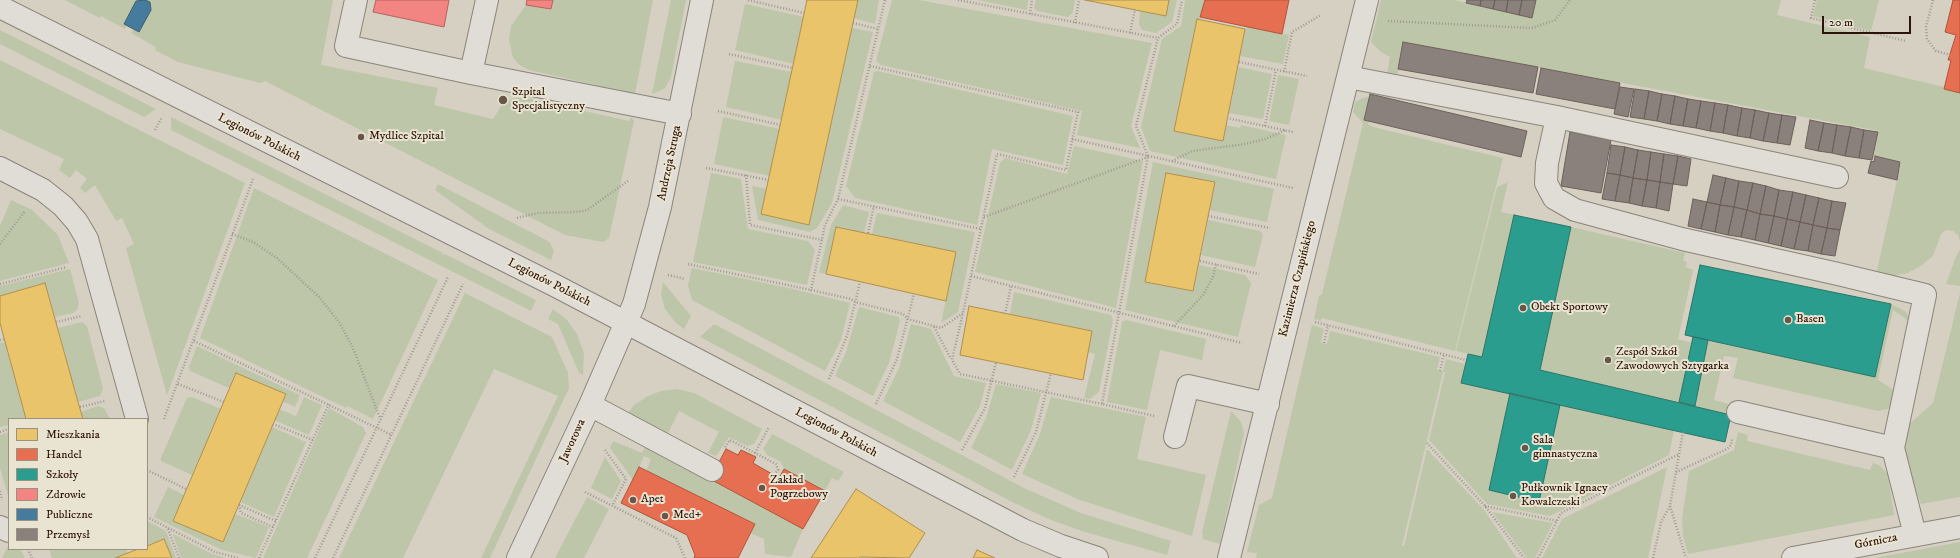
<!DOCTYPE html>
<html>
<head>
<meta charset="utf-8">
<style>
  body { margin:0 }
  #map { position:relative; width:1960px; height:558px; overflow:hidden; background:#d5d0c2; font-family:"IM FELL DW Pica",serif }
  canvas { display:block }
  .legend { position:absolute; left:8px; top:418px; width:140px; height:132px; box-sizing:border-box; background:#e9e3d2; border:1px solid #9e9081; margin:0; padding:5px 7px; list-style:none; font-size:12px; color:#2e1408 }
  .legend li { display:flex; align-items:center; gap:8px; height:20px }
  .legend b { width:20px; border:1px solid #9e9081 }
  .scale { position:absolute; left:1822px; top:16px; width:89px; height:18px; box-sizing:border-box; border:2px solid #2e1408; border-top:0; padding-left:5px; font-size:12px; line-height:14px; white-space:nowrap; color:#2e1408; -webkit-text-stroke:3px #e9e3d2; paint-order:stroke }
</style>
</head>
<body>
<div id="map">
<canvas width="1960" height="558"></canvas>
<ul class="legend">
<li><b style="height:11px;background:#e9c46a"></b>Mieszkania</li>
<li><b style="height:11px;background:#e76f51"></b>Handel</li>
<li><b style="height:11px;background:#2a9d8f"></b>Szkoły</li>
<li><b style="height:11px;background:#f28482"></b>Zdrowie</li>
<li><b style="height:11px;background:#457b9d"></b>Publiczne</li>
<li><b style="height:11px;background:#8a817c"></b>Przemysł</li>
</ul>
<div class="scale">20 m</div>
</div>
<script>
const g = document.querySelector('canvas').getContext('2d');
g.lineJoin = 'round';
function fill(path, color) {
  g.fillStyle = color;
  g.fill(path, 'evenodd');
}
function shape(rows) {
  const path = new Path2D();
  for (const r of rows) {
    path.moveTo(r[0], r[1]);
    for (let i = 2; i < r.length; i += 2) path.lineTo(r[i], r[i + 1]);
  }
  return path;
}
function strokePath(path, color, width, dash) {
  g.strokeStyle = color;
  g.lineWidth = width;
  g.lineCap = dash ? 'butt' : 'round';
  g.setLineDash(dash || []);
  g.stroke(path);
}
function drawText(font, color, halo, rows, align = 'center') {
  g.font = font + ' "IM FELL DW Pica",serif';
  g.lineWidth = 4;
  g.setLineDash([]);
  g.textBaseline = 'middle';
  g.strokeStyle = halo;
  g.fillStyle = color;
  for (const [text, x, y, turn = 0] of rows) {
    g.save();
    g.translate(x, y);
    g.rotate((+turn || 0) * Math.PI / 180);
    g.textAlign = isNaN(turn) ? turn : align;
    if (halo) g.strokeText(text, 0, 0);
    g.fillText(text, 0, 0);
    g.restore();
  }
}
fill(shape([
  [65,0,139,0,136,1,124,23,126,25,125,29,101,16,100,18],
  [145,0,333,0,321,65,438,88,434,105,493,119,501,106,514,98,526,98,629,121,631,117,634,121,609,238,603,242,565,235,265,81,260,83,178,62,155,50,156,47,131,33,134,29,139,32,151,10,150,2],
  [553,0,653,0,635,94,529,70,521,66,513,58,509,40,511,26,526,5,551,9],
  [671,0,686,0,671,77,665,88,652,94],
  [858,0,879,0,875,24,854,18],
  [892,0,919,0,1152,43,1131,126,1140,148,1077,135,1082,111,881,65,876,61],
  [977,0,1028,0,1027,10],
  [1036,0,1075,0,1073,12,1068,17,1037,11,1034,8],
  [1169,0,1177,0,1172,22,1156,33,1142,30,1139,25,1140,11,1166,16],
  [1185,0,1205,0,1200,19,1197,19,1174,131,1223,141,1226,125,1240,128,1241,125,1286,135,1276,179,1150,151,1141,127,1162,39,1181,26],
  [1381,0,1454,0,1532,18,1536,0,1781,0,1777,15,1870,37,1864,68,1944,87,1944,89,1960,93,1960,242,1958,235,1953,231,1946,230,1941,234,1933,256,1922,265,1908,273,1887,277,1876,275,1901,162,1874,155,1879,131,1403,42,1398,73,1396,75,1387,74,1390,57,1381,52,1371,42],
  [1817,0,1879,0,1871,31,1813,16],
  [745,4,804,17,794,64,735,50],
  [1246,26,1289,35,1283,64,1240,56],
  [852,28,873,32,832,203,817,228,810,232,758,220,752,186,767,189,761,214,809,225],
  [0,30,156,109,144,117,0,44],
  [0,60,245,183,167,395,126,248,134,244,122,218,116,221,95,185,85,193,80,188,87,179,76,170,70,178,59,170,64,159,0,129],
  [735,61,792,72,782,120,726,107],
  [1238,67,1272,74,1263,119,1229,113],
  [878,71,1073,116,1063,165,992,149,977,225,855,198,846,186,874,72],
  [1278,75,1299,79,1289,125,1269,121],
  [1365,97,1369,97,1364,120,1369,121,1368,124,1373,127,1503,158,1455,351,1322,318,1321,321,1314,319,1319,296,1322,294,1363,123,1353,112,1355,102],
  [171,117,441,252,443,255,445,254,536,300,531,311,171,130],
  [723,117,780,129,770,176,714,164],
  [1074,146,1143,161,1116,308,975,272,1000,163,1005,158,1067,174],
  [1153,162,1274,189,1267,222,1209,210,1215,182,1166,173,1145,282,1193,291,1199,265,1245,275,1251,283,1238,337,1125,310],
  [711,173,741,179,748,229,808,241,815,250,807,285,693,262],
  [1508,182,1501,212,1514,215,1482,357,1456,351,1497,187],
  [438,184,546,240,550,243,554,251,551,260,489,229,435,190],
  [254,188,438,280,373,419,347,406,346,408,200,338],
  [11,200,32,210,58,235,69,263,0,281,0,226],
  [843,205,869,212,864,233,836,227,826,274,819,273,831,225],
  [877,213,975,232,958,312,941,323,956,252,872,234],
  [1208,220,1260,231,1263,235,1255,267,1201,255],
  [1571,227,1685,253,1683,261,1687,262,1686,267,1693,270,1678,339,1692,343,1679,402,1540,370],
  [1960,249,1960,286,1946,284,1955,259],
  [692,268,789,288,850,303,841,340,825,371,692,300,688,285],
  [70,269,79,303,77,310,73,313,55,317,45,283,0,296,0,286],
  [663,282,691,316,684,329,676,323,665,309,661,295],
  [1014,292,1111,315,1113,320,1099,392,1090,399,1084,398,1095,354,1088,352,1092,331,1010,314],
  [465,293,552,337,568,373,569,388,490,558,481,558,558,396,494,369,403,558,339,558],
  [1960,293,1960,497,1921,504,1908,473,1903,444,1905,428,1933,403],
  [1891,304,1905,311,1910,319,1910,322,1893,310,1878,380,1897,392,1888,409,1878,411,1733,378,1738,358,1724,356,1714,400,1728,404,1725,413,1695,406,1708,340,1875,377],
  [859,307,899,317,900,321,889,363,873,396,835,376,846,352],
  [553,309,567,320,577,334,584,353,583,375,579,373,558,324,548,319],
  [1126,320,1206,339,1202,360,1160,350,1147,410,1107,402,1122,322],
  [82,322,87,326,103,389,100,396,78,402,58,328],
  [911,324,931,329,954,376,986,383,980,406,960,442,883,401,899,368],
  [713,325,716,325,1026,489,1081,513,1171,541,1167,555,1085,532,1051,520,1012,502,700,337],
  [1312,325,1324,329,1321,343,1327,344,1330,331,1440,357,1437,370,1443,371,1446,359,1465,364,1461,382,1510,393,1489,490,1539,502,1560,405,1674,430,1669,455,1550,516,1487,504,1429,440,1445,372,1443,372,1402,546,1404,546,1427,449,1484,510,1517,558,1256,558,1257,553,1247,552,1259,505,1272,498],
  [5,342,26,419,9,419,9,425,0,427,0,343],
  [197,346,300,395,295,407,282,401,236,373,229,388,190,371,189,367],
  [996,384,1041,393,1031,430,1012,470,971,448,986,418],
  [677,389,694,393,762,429,754,444,747,446,729,437,716,456,708,453,719,432,679,411,668,433,659,434,625,417,634,405,648,396,661,391],
  [192,397,221,409,192,475,161,461,161,458,186,400,187,398],
  [304,397,322,405,309,435,274,420,279,409,296,416],
  [1051,397,1146,417,1137,459,1206,475,1192,536,1080,500,1022,474,1040,434],
  [98,406,104,408,110,419,83,419,81,412],
  [329,408,363,427,366,433,307,558,263,558],
  [1231,411,1241,422,1244,433,1220,544,1203,539,1202,532],
  [272,427,306,442,274,517,240,502],
  [9,432,9,499,0,468,0,435],
  [1738,432,1748,435,1747,441,1870,470,1873,463,1879,465,1888,474,1894,515,1688,554,1683,536,1682,519,1689,471,1734,450],
  [772,434,844,472,838,481,832,478,825,491,784,469,781,462,767,455,763,449],
  [613,441,642,453,646,444,803,529,791,557,765,554,764,539,750,533,755,523,646,471,651,459,644,456,633,480,610,448],
  [605,457,621,481,612,499,591,488],
  [1667,467,1648,558,1542,558,1562,519],
  [168,487,184,495,173,521,235,514,269,527,256,558,222,550,154,517],
  [587,497,609,509,584,558,555,558],
  [1492,512,1553,523,1535,558,1527,558],
  [147,521,166,531,176,558,172,558,164,539,147,545],
  [173,534,212,554,227,558,181,558],
  [1960,542,1960,558,1875,558],
  [9,544,9,549,21,550,25,558,2,558],
  [49,549,126,549,128,553,115,558,52,558]
]), '#bec6a9');
const homes = shape([
  [807,0,858,0,809,225,761,214,807,0],
  [1085,0,1169,0,1166,16,1085,0],
  [1197,19,1245,29,1223,141,1174,131,1197,19],
  [1166,173,1215,182,1193,291,1145,282,1166,173],
  [836,227,956,252,946,301,826,274,836,227],
  [45,283,78,402,83,419,26,419,0,323,0,296,45,283],
  [969,306,1092,331,1083,380,960,355,969,306],
  [236,373,286,394,223,542,173,521,236,373],
  [856,489,925,533,909,558,860,557,859,558,811,558,856,489],
  [164,539,172,558,115,558,138,549,147,549,147,546,164,539],
  [977,550,995,558,973,558,977,550]
]);
fill(homes, '#e9c46a');
strokePath(homes, '#b18f4d', 1);
const shops = shape([
  [1205,0,1289,0,1282,34,1200,17,1205,0],
  [1953,0,1960,0,1960,93,1944,89,1951,60,1948,60,1956,35,1945,32,1953,0],
  [726,449,738,455,741,450,756,457,753,463,779,478,784,469,825,491,803,529,710,479,726,449],
  [639,467,755,524,738,558,694,558,695,555,687,535,621,503,639,467]
]);
fill(shops, '#e76f51');
strokePath(shops, '#b0543b', 1);
const schools = shape([
  [1514,215,1571,227,1540,370,1731,415,1725,442,1461,383,1468,354,1482,357,1514,215],
  [1700,265,1891,304,1875,377,1685,335,1700,265],
  [1693,337,1708,340,1695,406,1679,402,1693,337],
  [1510,393,1560,405,1539,502,1489,490,1510,393]
]);
fill(schools, '#2a9d8f');
strokePath(schools, '#2b7466', 1);
const health = shape([
  [376,0,449,0,444,27,373,12,376,0],
  [527,0,553,0,551,9,526,5,527,0]
]);
fill(health, '#f28482');
strokePath(health, '#b7625d', 1);
const public = shape([
  [145,0,150,2,151,10,139,32,124,24,136,1,145,0]
]);
fill(public, '#457b9d');
strokePath(public, '#3e5c70', 1);
const industry = shape([
  [1467,0,1481,0,1480,6,1466,3,1467,0],
  [1481,0,1495,0,1493,9,1480,6,1481,0],
  [1495,0,1508,0,1506,12,1493,9,1495,0],
  [1508,0,1522,0,1519,15,1506,12,1508,0],
  [1522,0,1536,0,1532,18,1519,15,1522,0],
  [1403,42,1538,67,1533,93,1398,69,1403,42],
  [1541,68,1620,83,1615,109,1536,94,1541,68],
  [1620,87,1634,89,1628,117,1614,114,1620,87],
  [1635,89,1649,91,1644,119,1630,117,1635,89],
  [1649,91,1662,94,1657,121,1644,119,1649,91],
  [1370,94,1527,131,1521,157,1364,120,1370,94],
  [1662,94,1675,96,1670,124,1657,121,1662,94],
  [1675,96,1688,99,1683,126,1670,124,1675,96],
  [1688,99,1701,101,1696,128,1683,126,1688,99],
  [1701,101,1715,103,1710,131,1696,128,1701,101],
  [1715,103,1728,105,1723,133,1710,131,1715,103],
  [1728,105,1742,108,1737,136,1723,133,1728,105],
  [1742,108,1755,110,1750,138,1737,136,1742,108],
  [1755,110,1769,113,1763,141,1750,138,1755,110],
  [1769,113,1782,115,1777,143,1763,141,1769,113],
  [1782,115,1796,117,1790,145,1777,143,1782,115],
  [1810,120,1824,123,1818,151,1805,148,1810,120],
  [1824,123,1837,125,1832,153,1818,151,1824,123],
  [1837,125,1851,127,1845,156,1832,153,1837,125],
  [1851,127,1864,130,1859,158,1845,156,1851,127],
  [1864,130,1878,132,1872,160,1859,158,1864,130],
  [1570,132,1611,140,1601,193,1561,186,1570,132],
  [1611,145,1625,147,1620,175,1607,173,1611,145],
  [1625,147,1638,150,1633,178,1620,175,1625,147],
  [1638,150,1651,152,1647,180,1633,178,1638,150],
  [1651,152,1664,154,1660,182,1647,180,1651,152],
  [1664,154,1678,156,1673,184,1660,182,1664,154],
  [1678,156,1691,159,1687,186,1673,184,1678,156],
  [1875,156,1900,162,1897,180,1868,173,1871,161,1874,162,1875,156],
  [1607,173,1620,175,1615,201,1602,199,1607,173],
  [1620,175,1633,178,1629,203,1615,201,1620,175],
  [1713,175,1726,178,1720,205,1707,202,1713,175],
  [1633,178,1647,180,1642,206,1629,203,1633,178],
  [1726,178,1739,181,1734,207,1720,205,1726,178],
  [1647,180,1660,182,1656,208,1642,206,1647,180],
  [1739,181,1753,183,1747,210,1734,207,1739,181],
  [1660,182,1673,184,1669,211,1656,208,1660,182],
  [1753,183,1766,186,1760,214,1747,210,1753,183],
  [1766,186,1779,190,1774,216,1760,214,1766,186],
  [1779,190,1793,192,1787,219,1774,216,1779,190],
  [1793,192,1806,195,1800,222,1787,219,1793,192],
  [1806,195,1819,198,1813,225,1800,222,1806,195],
  [1819,198,1832,201,1827,228,1813,225,1819,198],
  [1693,199,1707,202,1701,229,1688,226,1693,199],
  [1832,201,1846,203,1840,230,1827,228,1832,201],
  [1707,202,1720,205,1715,232,1701,229,1707,202],
  [1720,205,1734,207,1728,235,1715,232,1720,205],
  [1734,207,1747,210,1741,237,1728,235,1734,207],
  [1747,210,1760,214,1755,240,1741,237,1747,210],
  [1760,214,1774,216,1768,243,1755,240,1760,214],
  [1774,216,1787,219,1781,246,1768,243,1774,216],
  [1787,219,1800,222,1794,249,1781,246,1787,219],
  [1800,222,1813,225,1808,251,1794,249,1800,222],
  [1813,225,1827,228,1821,254,1808,251,1813,225],
  [1827,228,1840,230,1835,256,1821,254,1827,228]
]);
fill(industry, '#8a817c');
strokePath(industry, '#6e6059', 1);
const minor = shape([
  [356,0,346,46,471,73],
  [487,0,471,73,680,114],
  [0,7,554,285,1023,530,1061,546,1097,558],
  [1348,77,1557,117,1837,177],
  [1557,117,1547,163,1546,183,1554,198,1575,210,1682,239,1838,274,1925,295,1893,448],
  [0,168,43,190,63,206,77,222,87,239,137,419],
  [590,405,712,470],
  [1738,412,1893,448,1915,535],
  [1175,437,1188,386,1268,404],
  [0,527,9,531],
  [518,558,590,405,634,304,660,207,702,0],
  [1229,558,1367,0],
  [1793,558,1960,527]
]);
strokePath(minor, '#8b847a', 24);
strokePath(shape([
  [748,0,804,13],
  [885,0,838,199,825,225,811,290,851,299,855,302,903,314,908,319,941,328,963,313,952,360,960,374,1102,404],
  [958,0,1158,38,1177,24,1182,0],
  [1815,0,1811,18,1906,41],
  [1933,0,1926,27,1927,39,1936,51,1950,55],
  [1030,14,1032,0],
  [1388,21,1532,28,1555,20,1570,0],
  [853,23,878,29],
  [1075,23,1079,0],
  [1130,33,1135,9],
  [729,54,793,68],
  [1239,62,1307,76],
  [870,66,1078,112,1066,170,997,154,963,313],
  [1284,72,1292,32,1321,15],
  [718,111,781,125],
  [1227,118,1293,132],
  [1265,126,1276,70],
  [155,130,162,117],
  [1072,139,1293,188],
  [1172,161,1192,151,1245,144,1265,139,1286,130],
  [706,168,769,180],
  [746,175,750,225,822,240],
  [838,199,981,229],
  [1208,216,1270,228],
  [984,217,1148,157],
  [517,218,538,213,578,212,587,210,628,181],
  [868,233,874,206],
  [232,234,253,242,277,258,319,297,339,322,353,348,380,418],
  [0,244,25,211],
  [1200,261,1259,274],
  [688,264,811,290],
  [668,275,685,279],
  [971,276,1242,343],
  [0,284,67,267],
  [1005,314,1011,286],
  [56,322,82,316],
  [1315,322,1466,360],
  [1174,326,1203,295,1213,277,1216,264],
  [934,327,951,359],
  [0,340,4,339],
  [194,341,392,435],
  [1324,343,1328,325],
  [1440,371,1444,354],
  [829,379,847,336,860,282],
  [178,384,224,402],
  [876,404,897,359,914,294],
  [80,407,105,401],
  [1154,416,1102,404,1148,156,1136,126,1158,38],
  [164,419,253,179],
  [273,424,313,440],
  [0,432,9,429],
  [1427,443,1485,506,1524,558],
  [725,447,730,440,776,464,778,470,774,475],
  [605,450,626,479,612,506],
  [962,450,985,408,996,362],
  [755,453,769,427],
  [147,470,186,489],
  [1676,472,1727,449,1731,445,1732,438],
  [1014,477,1036,432,1051,373],
  [0,491,2,500],
  [585,492,676,538,685,558],
  [239,505,241,513,273,527],
  [239,505,276,521],
  [1485,506,1557,521],
  [1670,506,1686,558],
  [147,517,215,552,238,558],
  [168,529,179,558],
  [28,549,32,558],
  [130,549,131,552],
  [259,558,329,404],
  [315,558,448,277],
  [333,558,463,284],
  [1538,558,1561,513,1679,454],
  [1653,558,1661,522,1670,506,1683,432]
]), '#9f9a92', 2.5, [1, 2]);
strokePath(minor, '#e0ddd6', 22);
for (const [x, y, r, color] of [
  [503,100,5,"#685649"],
  [361,137,4,"#685649"],
  [1523,308,4,"#685649"],
  [1788,320,4,"#685649"],
  [1608,360,4,"#685649"],
  [1525,448,4,"#685649"],
  [762,488,4,"#685649"],
  [1513,496,4,"#685649"],
  [633,500,4,"#685649"],
  [665,516,4,"#685649"]
]) {
  const dot = new Path2D();
  dot.arc(x, y, r, 0, 2 * Math.PI);
  g.fillStyle = color;
  g.fill(dot);
  strokePath(dot, '#e9e3d2', 1.5);
}
drawText('12px', '#2e1408', '#e9e3d2', [
  ["Szpital",512,93],
  ["Specjalistyczny",512,107],
  ["Mydlice Szpital",369,137],
  ["Obekt Sportowy",1531,308],
  ["Basen",1796,320],
  ["Zespół Szkół",1616,353],
  ["Zawodowych Sztygarka",1616,367],
  ["Sala",1533,441],
  ["gimnastyczna",1533,455],
  ["Zakład",770,481],
  ["Pogrzebowy",770,495],
  ["Pułkownik Ignacy",1521,489],
  ["Kowalczeski",1521,503],
  ["Apet",641,500],
  ["Med+",673,516]
], 'left');
drawText('12px', '#2e1408', '#e9e3d2', [
  ["Legionów Polskich",259,138,27],
  ["Andrzeja Struga",670,163,-78],
  ["Kazimierza Czapińskiego",1298,279,-76],
  ["Legionów Polskich",549,283,27],
  ["Legionów Polskich",836,433,28],
  ["Jaworowa",573,441,-65],
  ["Górnicza",1876,542,-11]
]);
</script>
</body>
</html>
